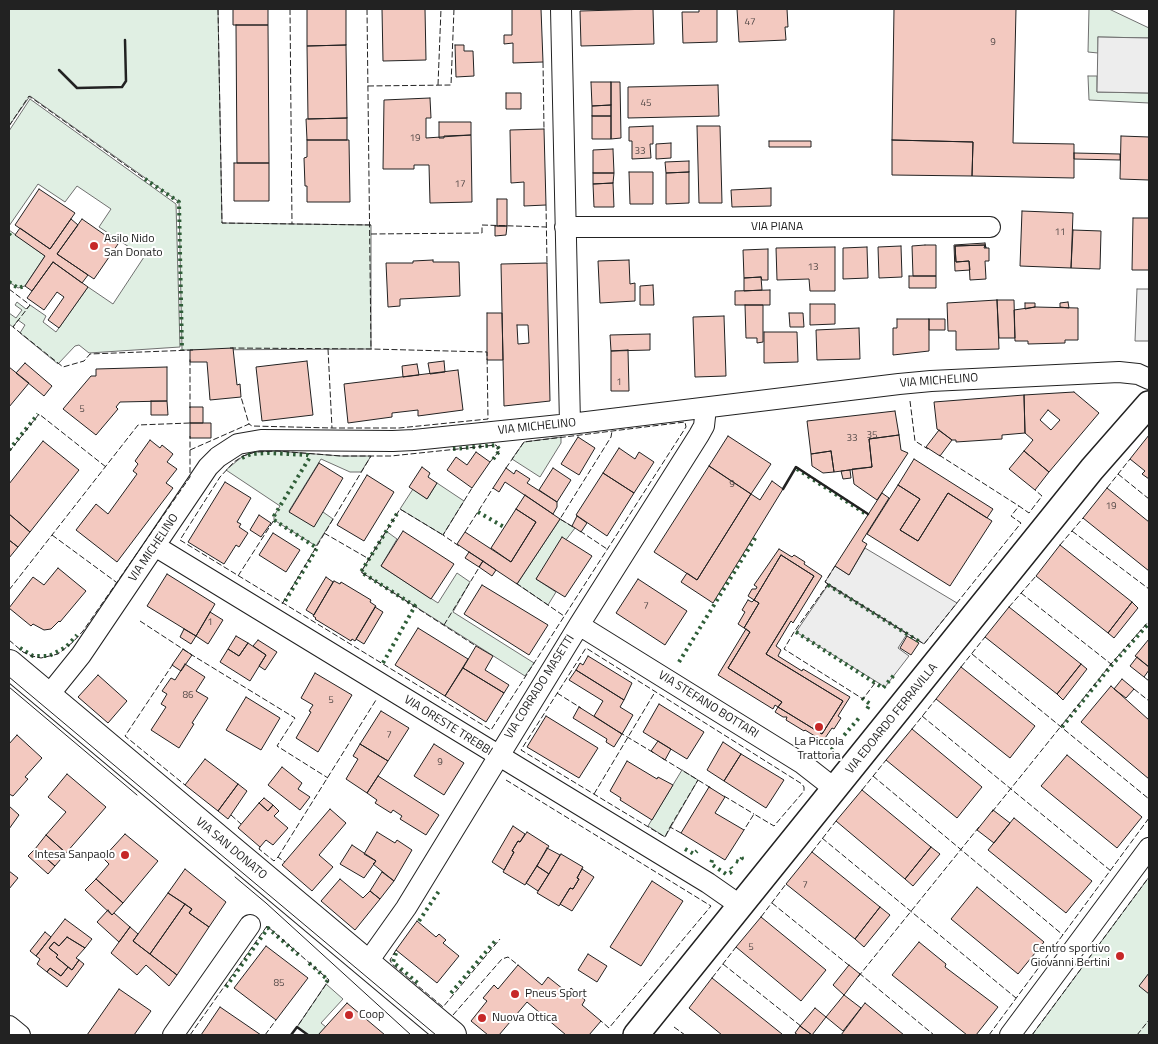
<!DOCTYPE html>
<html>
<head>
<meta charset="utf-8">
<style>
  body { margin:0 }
  #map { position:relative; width:1158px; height:1044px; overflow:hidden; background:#fff; font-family:"Titillium Web",sans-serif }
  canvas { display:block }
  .frame { position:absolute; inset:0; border:10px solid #222; pointer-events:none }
</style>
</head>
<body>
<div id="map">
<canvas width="1158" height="1044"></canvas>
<div class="frame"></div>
</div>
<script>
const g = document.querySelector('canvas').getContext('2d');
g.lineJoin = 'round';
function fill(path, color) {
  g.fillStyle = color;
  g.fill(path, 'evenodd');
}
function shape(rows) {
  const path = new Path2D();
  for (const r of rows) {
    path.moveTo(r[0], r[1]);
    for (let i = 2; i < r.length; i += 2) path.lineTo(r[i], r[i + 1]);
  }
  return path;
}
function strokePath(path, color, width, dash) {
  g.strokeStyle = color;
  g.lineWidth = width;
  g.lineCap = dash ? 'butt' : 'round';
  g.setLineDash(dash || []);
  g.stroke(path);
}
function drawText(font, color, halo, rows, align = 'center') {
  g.font = font + ' "Titillium Web",sans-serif';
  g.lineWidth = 4;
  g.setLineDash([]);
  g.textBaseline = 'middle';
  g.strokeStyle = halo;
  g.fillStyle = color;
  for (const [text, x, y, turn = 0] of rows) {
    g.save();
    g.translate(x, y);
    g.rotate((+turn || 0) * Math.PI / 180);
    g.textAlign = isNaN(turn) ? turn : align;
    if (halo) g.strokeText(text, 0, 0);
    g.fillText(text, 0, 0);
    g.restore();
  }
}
const green = shape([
  [9,9,218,9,222,223,371,225,371,349,182,350,179,202,30,96,9,126,9,9],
  [1089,9,1109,9,1149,28,1149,38,1098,37,1098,53,1088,52,1089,9],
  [1088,76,1097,76,1097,92,1149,93,1149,103,1089,100,1088,76],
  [30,99,176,204,180,347,89,353,79,345,75,346,58,364,20,333,25,325,18,320,13,327,9,324,9,313,16,318,22,310,15,305,17,302,26,309,30,305,46,316,43,322,56,332,88,287,113,304,144,257,99,227,111,209,77,186,65,202,38,184,9,226,9,131,30,99],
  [9,230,45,256,25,286,18,288,9,282,9,230],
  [561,437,561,443,540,477,512,459,524,442,561,437],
  [277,451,341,456,371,456,361,472,350,472,321,459,289,511,323,512,333,519,316,546,274,520,274,516,280,506,226,470,243,456,255,452,277,451],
  [437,483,464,501,443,535,400,509,413,489,427,499,437,483],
  [560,519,575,528,536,579,556,592,548,605,517,584,560,519],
  [386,531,397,539,381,566,438,603,457,573,470,582,453,612,534,663,525,676,361,572,386,531],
  [682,770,698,780,665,837,648,826,682,770],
  [1149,877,1149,1035,1032,1035,1149,877],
  [326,984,343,999,321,1023,326,1027,318,1035,308,1035,297,1027,326,984]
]);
fill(green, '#e0efe3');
strokePath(green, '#6f6f6f', 1);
const parking = shape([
  [1098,37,1149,38,1149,93,1097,92,1098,37],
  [1137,289,1149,289,1149,341,1135,341,1137,289],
  [865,548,957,603,924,644,825,582,835,566,849,575,865,548],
  [828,585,907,634,898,648,909,656,885,687,796,632,828,585]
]);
fill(parking, '#ededed');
strokePath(parking, '#6f6f6f', 1);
const building = shape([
  [233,9,268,9,268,25,233,25,233,9],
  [307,9,346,9,346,45,307,46,307,9],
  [382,9,425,9,426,60,383,61,382,9],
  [512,9,541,9,543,62,513,63,513,43,504,44,504,35,512,35,512,9],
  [653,9,654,44,581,46,580,11,653,9],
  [699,9,717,9,717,42,683,43,682,12,699,12,699,9],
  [737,9,787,9,788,27,785,27,786,40,739,42,737,9],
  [894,9,1016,9,1013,143,1074,144,1074,178,972,176,973,142,892,140,894,9],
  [236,25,268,25,269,163,237,163,236,25],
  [346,45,347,118,308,119,307,46,346,45],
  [455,45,464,45,464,51,473,51,474,76,456,77,455,45],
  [591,82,611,82,611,105,592,106,591,82],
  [611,82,620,82,621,138,611,139,611,82],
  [718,85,719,116,628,118,628,87,718,85],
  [506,93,521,93,521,109,506,109,506,93],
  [430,98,431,118,426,118,426,138,471,135,472,202,430,203,429,165,414,165,414,169,383,169,384,100,430,98],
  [611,105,611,116,592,116,592,106,611,105],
  [592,116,611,116,611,139,592,139,592,116],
  [347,118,347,140,307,140,306,119,347,118],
  [439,122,471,122,471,135,444,136,444,138,439,138,439,122],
  [653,126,653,144,650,144,651,158,632,159,632,141,629,141,629,127,653,126],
  [697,126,720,126,722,203,699,203,697,126],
  [544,129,546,205,524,206,524,182,511,183,510,130,544,129],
  [1121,136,1149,137,1149,180,1120,179,1121,136],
  [307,140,349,140,350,202,307,202,307,186,305,186,304,158,307,157,307,140],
  [892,140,973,142,972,176,892,175,892,140],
  [769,141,811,141,811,147,769,147,769,141],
  [671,143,671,158,656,159,656,144,671,143],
  [613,149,614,173,593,173,593,150,613,149],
  [1074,153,1120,154,1120,160,1074,159,1074,153],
  [689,161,689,172,666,173,665,162,689,161],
  [234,163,269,163,269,201,234,201,234,163],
  [629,172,653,172,653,204,630,204,629,172],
  [689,172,689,203,666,204,666,173,689,172],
  [593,173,614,173,613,183,593,184,593,173],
  [613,183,614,207,594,207,593,184,613,183],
  [771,188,771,206,732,207,731,190,771,188],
  [39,189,75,213,50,249,15,225,39,189],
  [497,199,507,199,507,226,497,226,497,199],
  [1022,211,1073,213,1071,268,1020,266,1022,211],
  [1133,218,1149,218,1149,270,1132,270,1133,218],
  [71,219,78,225,57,254,88,275,82,283,53,262,32,291,25,286,45,256,15,235,20,228,50,249,71,219],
  [82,219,118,244,94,279,57,254,82,219],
  [495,226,507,226,506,235,495,236,495,226],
  [1073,230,1101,231,1100,269,1071,268,1073,230],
  [985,243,986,248,985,245,955,246,956,262,969,261,970,270,955,271,954,245,985,243],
  [925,245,936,245,936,276,913,276,912,246,925,245],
  [985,245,984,248,989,248,989,261,985,261,986,279,970,280,969,261,956,262,955,246,985,245],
  [901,246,902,277,879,278,878,247,901,246],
  [835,247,835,291,810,291,809,279,777,280,776,248,835,247],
  [867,247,868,278,843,279,843,248,867,247],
  [768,249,768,280,762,280,761,277,744,278,743,250,768,249],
  [433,260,433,262,459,262,460,296,400,299,400,306,388,307,386,263,413,263,413,261,433,260],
  [629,260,630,284,635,283,635,301,600,303,598,261,629,260],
  [53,262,88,287,59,328,48,320,64,297,57,292,44,310,27,298,53,262],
  [547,263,550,401,504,406,501,264,547,263],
  [517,325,528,325,529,343,518,344,517,325],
  [909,276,936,276,936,288,909,288,909,276],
  [761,277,762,290,744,291,744,278,761,277],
  [653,285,654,305,640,305,640,286,653,285],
  [770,290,770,305,735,305,735,291,770,290],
  [997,300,1014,300,1015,338,999,338,997,300],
  [997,300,999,349,956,350,956,331,948,331,947,303,997,300],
  [1068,302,1069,308,1060,307,1060,303,1068,302],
  [1025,303,1035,303,1035,307,1025,309,1025,303],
  [810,304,835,304,835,324,810,325,810,304],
  [745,305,763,305,763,342,757,343,757,338,746,338,745,305],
  [1035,307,1078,308,1078,340,1065,340,1065,343,1028,344,1028,341,1015,341,1014,310,1035,307],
  [487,313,502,313,503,360,487,360,487,313],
  [789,313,803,313,804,327,790,327,789,313],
  [724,316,726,376,695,377,693,317,724,316],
  [897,319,929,319,929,351,893,355,893,328,897,328,897,319],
  [929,319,945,319,945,330,929,330,929,319],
  [859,328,860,359,817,360,816,330,859,328],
  [764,332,797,332,798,362,764,363,764,332],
  [650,334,650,350,611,351,610,335,650,334],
  [233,348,237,385,240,384,241,397,210,400,207,362,190,362,190,350,233,348],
  [628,350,629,391,611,391,611,351,628,350],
  [307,361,313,415,262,421,256,367,307,361],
  [444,361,445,372,430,374,428,363,444,361],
  [25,363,52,386,44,396,16,373,25,363],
  [417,364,419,375,403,377,402,366,417,364],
  [9,367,29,383,9,407,9,367],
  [167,367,167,401,120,402,116,407,118,409,96,435,63,409,91,376,96,376,96,369,167,367],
  [458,370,463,410,418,416,418,410,392,413,392,417,348,423,344,384,458,370],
  [1074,392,1099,413,1049,472,1024,451,1033,440,1025,433,1024,395,1074,392],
  [1048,410,1060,420,1051,430,1040,420,1048,410],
  [1024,395,1025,433,1002,435,1002,439,956,442,956,440,952,440,937,429,934,402,1024,395],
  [151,401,167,401,168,415,151,415,151,401],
  [190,407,203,407,203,423,190,423,190,407],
  [895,411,899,435,869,439,872,467,834,472,831,451,811,454,807,421,895,411],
  [190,423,211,423,211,438,190,438,190,423],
  [939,430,952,440,940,456,926,447,939,430],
  [899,435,901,450,908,453,877,500,854,484,852,469,872,467,869,439,899,435],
  [1149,435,1149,479,1142,474,1145,471,1130,459,1149,435],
  [728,436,771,464,751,494,709,466,728,436],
  [578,437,595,448,579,475,561,464,578,437],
  [150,440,160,448,162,445,173,454,167,462,177,469,166,483,173,488,117,562,76,530,96,504,108,514,137,474,133,471,138,464,135,461,150,440],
  [43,441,79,470,30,532,9,514,9,484,43,441],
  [619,448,635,459,639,452,654,462,634,493,603,473,619,448],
  [831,451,834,472,823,473,812,466,811,454,831,451],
  [1024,451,1049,472,1035,490,1009,469,1024,451],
  [476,452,490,462,472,488,447,470,456,457,467,465,476,452],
  [914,459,993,509,987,518,948,493,918,541,900,530,920,499,898,485,914,459],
  [319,463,343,478,314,527,289,512,319,463],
  [709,466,751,494,697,580,654,552,709,466],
  [422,467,430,473,428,477,437,483,427,499,409,487,422,467],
  [506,468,514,474,516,470,530,479,527,483,557,502,557,507,553,514,505,482,499,492,493,488,506,468],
  [553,468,571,480,557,502,539,490,553,468],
  [850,470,851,478,843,479,841,471,850,470],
  [603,473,634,493,607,536,576,515,603,473],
  [367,475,394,492,364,541,337,525,367,475],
  [772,481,783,489,713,603,681,582,687,573,697,580,751,494,760,500,772,481],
  [225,482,251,498,237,522,241,524,239,527,248,533,239,547,236,545,224,564,188,542,225,482],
  [898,485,920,499,900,530,918,541,948,493,992,521,950,586,867,534,898,485],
  [1107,488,1149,522,1149,571,1083,518,1107,488],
  [882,493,889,498,862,541,867,544,849,575,835,566,882,493],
  [525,495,560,519,517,584,457,544,465,532,511,562,536,522,516,509,525,495],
  [516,509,536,522,511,562,491,548,516,509],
  [9,514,30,532,18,547,9,540,9,514],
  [259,515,271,523,261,537,250,530,259,515],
  [577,516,587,523,581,532,572,526,577,516],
  [403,531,454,564,431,599,381,566,403,531],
  [273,533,300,550,286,572,259,555,273,533],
  [562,537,592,556,565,597,536,579,562,537],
  [9,540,18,547,9,558,9,540],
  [1060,545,1132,602,1108,633,1036,576,1060,545],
  [779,549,792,557,794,555,805,562,804,564,822,576,793,623,791,621,776,646,781,650,778,656,802,671,803,669,850,697,838,716,841,718,834,729,832,728,823,741,805,730,804,731,786,720,787,717,783,717,775,712,778,707,822,734,843,701,766,654,814,576,781,555,754,600,748,596,752,589,756,589,757,587,754,585,779,549],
  [469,552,483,561,479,567,465,558,469,552],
  [781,555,814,576,766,654,843,701,822,734,778,707,782,702,728,668,750,632,744,628,759,603,754,600,781,555],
  [483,561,496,570,492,576,479,567,483,561],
  [58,568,86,591,60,622,59,621,51,629,44,630,33,624,31,626,9,608,33,577,44,585,58,568],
  [167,574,215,604,196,636,147,606,167,574],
  [326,577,333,582,314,615,306,610,326,577],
  [638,579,687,611,665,645,616,613,638,579],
  [334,581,340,584,341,582,371,600,370,602,376,606,355,641,352,639,351,641,315,619,316,618,313,616,334,581],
  [482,585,548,625,529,655,464,614,482,585],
  [748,600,752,602,754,600,759,603,744,628,738,624,745,612,742,610,748,600],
  [1132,602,1138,608,1114,638,1108,633,1132,602],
  [375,607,383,612,364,644,356,639,375,607],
  [1009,607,1081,664,1057,694,985,637,1009,607],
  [210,612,223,620,208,644,196,636,210,612],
  [418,628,468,659,445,696,395,665,418,628],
  [184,629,196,636,191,644,180,637,184,629],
  [746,629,750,632,728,668,782,702,778,707,775,705,773,709,718,675,746,629],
  [236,636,248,643,239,656,228,649,236,636],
  [907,636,919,643,911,655,900,648,907,636],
  [1149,639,1149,667,1135,656,1149,639],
  [258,640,277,652,265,670,259,666,266,655,253,646,258,640],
  [248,643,266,655,250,681,220,662,228,649,239,656,248,643],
  [476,646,493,656,485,670,509,685,504,693,463,668,476,646],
  [183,649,192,655,181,671,172,665,183,649],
  [588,656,632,683,624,700,576,670,580,663,583,665,588,656],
  [1137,657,1149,667,1149,670,1144,677,1130,666,1137,657],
  [185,664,205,677,196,691,208,698,192,723,194,724,179,748,151,730,166,707,161,704,167,694,162,691,171,678,175,680,185,664],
  [1081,664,1087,669,1063,700,1057,694,1081,664],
  [961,667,1035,726,1010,758,936,699,961,667],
  [463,668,504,693,486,722,445,696,463,668],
  [576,670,624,700,620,707,633,715,622,734,594,716,603,701,569,680,576,670],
  [315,673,352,695,318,752,296,738,311,712,309,711,313,705,301,698,315,673],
  [98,675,127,701,108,723,78,697,98,675],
  [1122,679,1134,689,1126,698,1114,689,1122,679],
  [1111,686,1149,720,1149,779,1081,722,1111,686],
  [246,697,280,718,261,750,226,730,246,697],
  [659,704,704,732,687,759,643,732,659,704],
  [579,707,622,734,614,747,606,742,607,739,573,718,579,707],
  [381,711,409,728,388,761,360,744,381,711],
  [546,716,598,748,579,778,527,747,546,716],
  [912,729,982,787,957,818,886,760,912,729],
  [17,735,42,758,25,777,28,779,13,796,9,794,9,744,17,735],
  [658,741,671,749,665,760,651,751,658,741],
  [723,742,741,754,724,781,707,770,723,742],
  [360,744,388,761,367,793,346,779,358,759,353,756,360,744],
  [434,744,464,763,444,795,414,776,434,744],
  [741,754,784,780,766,808,724,781,741,754],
  [1067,755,1142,817,1117,848,1041,786,1067,755],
  [205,759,238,784,218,811,185,785,205,759],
  [627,761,657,779,658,777,673,785,652,820,620,800,621,798,610,791,627,761],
  [282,767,302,783,298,789,310,797,300,810,268,785,282,767],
  [67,774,106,807,66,853,46,835,66,812,48,797,67,774],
  [378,776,439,815,426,835,400,819,402,816,393,810,391,813,375,803,377,800,367,793,378,776],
  [238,784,247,791,228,819,218,811,238,784],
  [709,787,725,797,715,813,744,830,725,860,681,833,709,787],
  [862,790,931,847,905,879,836,821,862,790],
  [264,798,273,805,268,811,259,803,264,798],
  [259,803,268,811,273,805,279,811,274,816,288,828,273,845,266,840,260,847,238,828,259,803],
  [9,806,19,815,9,829,9,806],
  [330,809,346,823,319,855,333,867,312,891,282,865,330,809],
  [993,810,1010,823,994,843,977,830,993,810],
  [1014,818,1092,881,1066,913,988,850,1014,818],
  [513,826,525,834,520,842,518,841,512,851,514,852,504,870,492,862,513,826],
  [377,832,395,843,397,840,412,850,394,881,373,864,376,861,364,854,377,832],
  [527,832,549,846,525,885,503,872,514,852,512,851,518,841,520,842,527,832],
  [125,834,158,861,123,903,96,879,109,864,103,858,125,834],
  [46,835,66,853,55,866,35,849,46,835],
  [352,845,376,861,364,878,340,864,352,845],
  [931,847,940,854,913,886,905,879,931,847],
  [547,848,560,855,549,874,537,866,547,848],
  [35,849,55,866,48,874,28,856,35,849],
  [812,852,880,907,855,939,786,884,812,852],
  [561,854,583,867,577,878,579,879,573,889,570,888,559,906,537,893,561,854],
  [537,866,549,874,538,891,526,883,537,866],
  [185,869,226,902,209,927,189,913,192,909,168,893,185,869],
  [582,869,594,877,572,911,560,904,570,888,573,889,579,879,577,878,582,869],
  [9,871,18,878,9,889,9,871],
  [382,872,394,881,380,899,370,891,382,872],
  [96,879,123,903,112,915,85,890,96,879],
  [340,879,363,898,370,891,380,899,355,930,321,901,340,879],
  [652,881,683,901,641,966,610,947,652,881],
  [977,887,1044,942,1018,974,951,919,977,887],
  [168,893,185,904,150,954,133,941,168,893],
  [185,904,192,909,189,913,209,927,177,975,150,954,185,904],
  [880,907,890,915,864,947,855,939,880,907],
  [108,910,112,915,114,913,130,927,119,942,97,922,108,910],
  [761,917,826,970,801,1001,736,947,761,917],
  [65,919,92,939,85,948,67,937,59,946,54,942,49,948,58,955,56,957,68,967,61,976,50,968,47,972,37,964,40,959,36,956,65,919],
  [417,921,436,937,439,934,446,940,443,943,459,956,437,983,396,950,417,921],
  [130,927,138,934,133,941,177,975,169,986,146,965,137,975,111,953,130,927],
  [45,932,51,937,36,956,30,951,45,932],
  [67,937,85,948,76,958,79,960,72,970,56,957,58,955,49,948,54,942,59,946,67,937],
  [919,942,946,964,945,967,998,1007,976,1035,967,1035,892,975,919,942],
  [266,946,308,978,276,1020,234,988,266,946],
  [588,954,607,966,597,982,578,970,588,954],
  [79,960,84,964,67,987,47,972,50,968,61,976,68,967,72,970,79,960],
  [518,965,542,985,548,977,568,993,571,988,585,1000,582,1005,601,1021,589,1035,566,1035,527,1002,499,1035,488,1035,471,1021,487,1001,483,998,494,985,498,989,518,965],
  [849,965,860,974,844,995,833,985,849,965],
  [1149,973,1149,994,1139,986,1149,973],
  [712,978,782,1034,781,1035,722,1035,689,1008,712,978],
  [119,989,151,1011,134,1035,87,1035,119,989],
  [844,995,861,1008,843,1031,826,1017,844,995],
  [347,1003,385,1035,318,1035,347,1003],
  [865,1003,904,1035,841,1035,865,1003],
  [220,1007,261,1035,201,1035,220,1007],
  [815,1008,826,1017,812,1035,800,1026,815,1008],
  [800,1026,812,1035,798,1035,795,1033,800,1026]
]);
fill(building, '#f3c9c0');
strokePath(building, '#222', 1);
const minor = shape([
  [561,9,570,424],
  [565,227,990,227],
  [155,546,708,883,741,906],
  [579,625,803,764,835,789],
  [48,696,81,655,208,467,218,457,238,444,261,440,393,441,414,440,570,424,899,384,931,381,1119,372,1138,374,1149,379],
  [367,963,406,908,579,625,699,435,704,426,706,408],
  [9,1026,20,1035],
  [173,1035,250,925],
  [1010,1035,1149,848]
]);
const tertiary = shape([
  [636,1035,1092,469,1149,404]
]);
const secondary = shape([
  [9,664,452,1035]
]);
strokePath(minor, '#222', 22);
strokePath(tertiary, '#222', 28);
strokePath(secondary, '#222', 30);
strokePath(minor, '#fff', 20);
strokePath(tertiary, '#fff', 25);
strokePath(secondary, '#fff', 28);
strokePath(shape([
  [9,677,436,1035],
  [9,687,137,795],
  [235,877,266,903,411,1035]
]), '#222', 1);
strokePath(shape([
  [145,179,179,202,182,350],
  [9,235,11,232],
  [9,282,18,288,25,286],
  [453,449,496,445,500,450,491,462],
  [9,450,38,414],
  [242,458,251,454,268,453,308,455,310,457,274,516,274,520,317,548,284,603],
  [797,469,866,514],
  [478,512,504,527],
  [828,585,920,642],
  [796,632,883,688,894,675],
  [20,648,33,656,49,656,66,647,77,635],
  [679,662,757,535],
  [383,663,415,606,361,572,398,512],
  [862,698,870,704,866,711],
  [1062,727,1111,666,1149,623],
  [821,753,827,755,859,718],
  [685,849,694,854,697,851],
  [712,860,711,864,726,874,730,873,733,870,731,867],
  [736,861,739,862,742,858,740,855],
  [419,921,439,891],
  [396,953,393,962,420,985],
  [309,963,328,980,325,984],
  [226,987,268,928,301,957],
  [451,993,496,940]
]), '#2f5e38', 4, [2.5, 4]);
strokePath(shape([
  [218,9,222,223,371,225],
  [290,9,292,224],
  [367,9,371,349],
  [543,62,544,129],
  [438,85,441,9],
  [368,86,451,85,454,9],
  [9,126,29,96,145,179],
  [546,205,547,263],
  [371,234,482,233,482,225,546,227],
  [9,289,30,305,13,327,63,367,84,361,90,354,193,350],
  [230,348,371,349,487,352,488,419,399,428,332,428,252,426,249,424],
  [328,349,332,428],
  [910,401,915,441,928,449],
  [190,408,190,358],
  [190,450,249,424,241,397],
  [9,452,39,414,106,467],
  [939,455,1019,506],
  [490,462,500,450,496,445,391,456,341,456,277,451,255,452,243,456,234,462,220,477,180,540,491,730,686,427,685,422,524,442,506,468],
  [1118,474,1149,499],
  [1107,488,1130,459],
  [573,527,560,519,611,437,612,431],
  [580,531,607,549],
  [1072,531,1149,589],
  [465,532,493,488],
  [324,533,369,559,361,572,476,646],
  [52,535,116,582],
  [1060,545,1083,518],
  [459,546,443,535,472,488],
  [369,559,400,509,443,535],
  [238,576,274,520],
  [516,583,564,616],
  [828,584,825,582,835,566],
  [9,590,138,425,190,423],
  [1021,593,1111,664],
  [282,604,371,456],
  [1009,607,1036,576],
  [140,621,192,655,295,718,277,746,328,778],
  [444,625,480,566],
  [9,640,23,652,32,656,41,658,58,654,73,642,83,631,190,477,190,436],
  [972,654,1149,799],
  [173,664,125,736,185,785],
  [961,667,985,637],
  [1144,677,1149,681],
  [875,683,863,699,784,649,794,632,828,584,924,644,1021,523,1011,516,1019,506,1029,513,1042,496,1035,490],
  [1134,689,1149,701],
  [557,693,581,708],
  [922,716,1111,871],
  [912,729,936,699],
  [619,732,654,753],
  [662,758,711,788],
  [873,776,1063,935],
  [506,780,711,906,609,1028,601,1021],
  [862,790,886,760],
  [594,794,655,692],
  [724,796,754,814],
  [992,812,1111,664,1149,621],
  [231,815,241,824],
  [670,827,698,780],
  [681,833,670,827,665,837,521,750,586,648,802,784,804,787,804,791,774,826,754,814,744,830],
  [822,838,1016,998],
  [260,847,259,849,274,861,278,857,285,862],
  [812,852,836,821],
  [278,857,376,700],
  [772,903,851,967],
  [761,917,786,884],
  [396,950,390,960,392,964,443,1007,500,939],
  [723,964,802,1027],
  [859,973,934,1035],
  [858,977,979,827],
  [712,978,736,947],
  [453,1015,502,959,508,957,518,965],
  [674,1027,685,1035],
  [190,1035,267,926,329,980,297,1027],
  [265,1035,276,1020],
  [989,1035,1149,818],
  [1032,1035,1149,877],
  [1137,1035,1149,1020]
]), '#222', 1, [6, 2.5]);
strokePath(shape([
  [59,70,77,88,122,87,126,81,125,40],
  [783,489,796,467,868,514],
  [291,1035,297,1027,308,1035]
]), '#222', 2.5);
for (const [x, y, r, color] of [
  [94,246,5,"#c62828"],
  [819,727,5,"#c62828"],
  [125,855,5,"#c62828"],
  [1120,956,5,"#c62828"],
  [515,994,5,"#c62828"],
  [349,1015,5,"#c62828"],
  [482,1018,5,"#c62828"]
]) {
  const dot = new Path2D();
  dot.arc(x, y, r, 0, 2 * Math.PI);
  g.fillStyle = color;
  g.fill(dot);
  strokePath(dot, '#fff', 2);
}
drawText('10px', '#564c4a', null, [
  ["47",750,23],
  ["9",993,43],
  ["45",646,104],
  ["19",415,139],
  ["33",640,152],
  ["17",460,185],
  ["11",1060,233],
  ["13",813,268],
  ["1",619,383],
  ["5",82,410],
  ["35",872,436],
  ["33",852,439],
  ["9",732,485],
  ["19",1111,507],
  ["7",646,607],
  ["1",210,623],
  ["86",188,696],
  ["5",331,701],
  ["7",389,736],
  ["9",440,763],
  ["7",805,886],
  ["5",751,948],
  ["85",279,984]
]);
drawText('12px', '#222', '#fff', [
  ["VIA PIANA",777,227],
  ["VIA MICHELINO",939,381,-4],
  ["VIA MICHELINO",537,427,-6],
  ["VIA MICHELINO",154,548,-56],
  ["VIA CORRADO MASETTI",540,687,-58],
  ["VIA STEFANO BOTTARI",708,705,32],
  ["VIA EDOARDO FERRAVILLA",892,719,-51],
  ["VIA ORESTE TREBBI",448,726,32],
  ["VIA SAN DONATO",231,849,40]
]);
drawText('12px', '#222', '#fff', [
  ["Asilo Nido",104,239],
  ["San Donato",104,253],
  ["La Piccola",819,742,"center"],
  ["Trattoria",819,756,"center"],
  ["Intesa Sanpaolo",115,855,"right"],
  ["Centro sportivo",1110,949,"right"],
  ["Giovanni Bertini",1110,963,"right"],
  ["Pneus Sport",525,994],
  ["Coop",359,1015],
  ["Nuova Ottica",492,1018]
], 'left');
</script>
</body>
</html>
